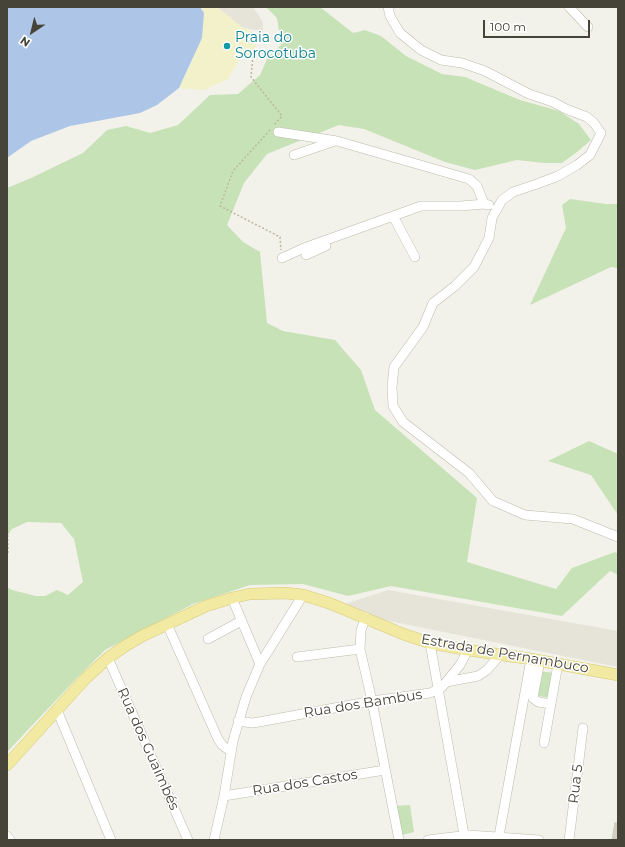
<!DOCTYPE html>
<html>
<head>
<meta charset="utf-8">
<style>
  body { margin:0 }
  #map { position:relative; width:625px; height:847px; overflow:hidden; background:#f3f2ea; font-family:Montserrat,sans-serif }
  canvas { display:block }
  .frame { position:absolute; inset:0; border:8px solid #464339; pointer-events:none }
  .north { position:absolute; left:12px; top:12px; width:40px; height:40px; -webkit-text-stroke:3px #fff; paint-order:stroke; rotate:215deg; font-size:11px; font-weight:700; line-height:16px; text-align:center; color:#464339 }
  .north::after { content:''; display:block; margin:auto; width:14px; height:18px; background:#464339; clip-path:polygon(50% 0,100% 100%,50% 72%,0 100%) }
  .scale { position:absolute; left:483px; top:20px; width:107px; height:18px; box-sizing:border-box; border:2px solid #464339; border-top:0; padding-left:5px; font-size:12px; line-height:14px; white-space:nowrap; color:#464339; -webkit-text-stroke:3px #fff; paint-order:stroke }
</style>
</head>
<body>
<div id="map">
<canvas width="625" height="847"></canvas>
<div class="frame"></div>
<div class="north">N</div>
<div class="scale">100 m</div>
</div>
<script>
const g = document.querySelector('canvas').getContext('2d');
g.lineJoin = 'round';
function fill(path, color) {
  g.fillStyle = color;
  g.fill(path, 'evenodd');
}
function shape(rows) {
  const path = new Path2D();
  for (const r of rows) {
    path.moveTo(r[0], r[1]);
    for (let i = 2; i < r.length; i += 2) path.lineTo(r[i], r[i + 1]);
  }
  return path;
}
function strokePath(path, color, width, dash) {
  g.strokeStyle = color;
  g.lineWidth = width;
  g.lineCap = dash ? 'butt' : 'round';
  g.setLineDash(dash || []);
  g.stroke(path);
}
function drawText(font, color, halo, rows, align = 'center') {
  g.font = font + ' Montserrat,sans-serif';
  g.lineWidth = 3;
  g.setLineDash([]);
  g.textBaseline = 'middle';
  g.strokeStyle = halo;
  g.fillStyle = color;
  for (const [text, x, y, turn = 0] of rows) {
    g.save();
    g.translate(x, y);
    g.rotate((+turn || 0) * Math.PI / 180);
    g.textAlign = isNaN(turn) ? turn : align;
    if (halo) g.strokeText(text, 0, 0);
    g.fillText(text, 0, 0);
    g.restore();
  }
}
fill(shape([
  [217,7,253,7,263,22,263,31,243,28],
  [388,590,618,631,618,667,384,620,345,604]
]), '#e6e4d8');
fill(shape([
  [266,7,320,7,353,33,365,30,381,36,406,56,442,74,465,77,520,100,559,111,579,124,591,140,577,152,562,163,544,163,517,160,475,170,445,162,364,129,339,125,267,154,244,183,227,225,243,242,260,252,267,323,283,331,335,340,361,370,375,410,477,498,467,562,556,589,572,568,615,552,618,554,618,575,610,571,562,616,391,586,348,596,303,584,250,585,193,604,105,650,78,677,7,752,7,587,12,590,36,596,45,596,57,590,68,595,83,582,74,539,61,523,27,522,12,529,7,536,7,188,31,178,83,153,107,130,126,126,150,133,178,125,210,95,238,94,260,75,268,57,281,45,277,18],
  [570,199,606,204,618,204,618,268,611,267,530,305,566,228,562,205],
  [589,441,618,454,618,515,591,475,548,461],
  [538,671,554,673,549,698,535,695],
  [410,805,414,832,398,836,393,806]
]), '#c7e2b7');
fill(shape([
  [200,7,217,7,243,28,258,35,253,56,243,54,228,79,204,90,179,88,192,62,204,13]
]), '#f2f1ca');
fill(shape([
  [7,7,200,7,204,13,202,38,179,88,157,105,140,113,70,126,31,141,7,158]
]), '#adc6e8');
const building = shape([
  [615,823,618,823,618,840,612,840,615,823]
]);
fill(building, '#d3cfc0');
strokePath(building, '#cdc8b4', 1);
const minor = shape([
  [388,7,390,16,400,33,421,50,441,60,462,63,485,71,529,94,553,102,566,109,587,117,594,123,601,133,590,155,577,165,558,176,537,184,513,192,502,200,492,218,489,238,474,267,455,286,433,303,423,327,394,367,392,387,393,406,403,422,469,473,493,501,525,515,573,519,618,537],
  [569,7,588,27],
  [278,132,337,141,469,179,477,186,484,204],
  [294,155,335,141],
  [393,216,415,257],
  [306,255,326,246],
  [282,258,304,248,421,206,461,206,484,204,489,205],
  [232,598,260,664],
  [366,617,361,630,360,649,372,701,399,840],
  [167,624,218,739,222,745,230,751],
  [208,639,241,621],
  [430,643,465,840],
  [297,657,360,649],
  [108,658,188,840],
  [540,660,533,698,538,702,551,704],
  [446,682,478,676,487,670,500,655],
  [57,710,111,840],
  [238,721,252,723,259,722,372,701,430,693,442,687,460,665,468,650],
  [544,743,558,664],
  [224,796,385,770],
  [7,836,10,840],
  [499,836,531,659],
  [214,840,224,796,233,741,246,697,260,664,303,595],
  [428,840,469,835,539,840],
  [569,840,583,728]
]);
const major = shape([
  [7,765,86,678,108,658,125,646,142,636,206,606,232,598,250,594,285,593,303,595,329,603,403,634,430,643,468,650,531,659,618,675]
]);
strokePath(minor, '#bdbbad', 10);
strokePath(major, '#d6ca75', 12);
strokePath(shape([
  [253,56,251,77,282,116,274,125],
  [270,130,233,171,220,206,280,237,281,250],
  [7,503,8,553,7,555]
]), '#bdb8a0', 1.5, [2, 2]);
strokePath(minor, '#fff', 9);
strokePath(major, '#f2eaa3', 11);
for (const [x, y, r, color] of [
  [227,46,4,"#0f9aa8"]
]) {
  const dot = new Path2D();
  dot.arc(x, y, r, 0, 2 * Math.PI);
  g.fillStyle = color;
  g.fill(dot);
  strokePath(dot, '#fff', 1.5);
}
drawText('14px', '#0d838f', '#fff', [
  ["Praia do",235,38],
  ["Sorocotuba",235,54]
], 'left');
drawText('14px', '#464339', '#fff', [
  ["Estrada de Pernambuco",505,654,10],
  ["Rua dos Bambus",363,704,-9],
  ["Rua dos Guaimbés",148,749,66],
  ["Rua dos Castos",305,783,-9],
  ["Rua 5",576,784,-83]
]);
</script>
</body>
</html>
